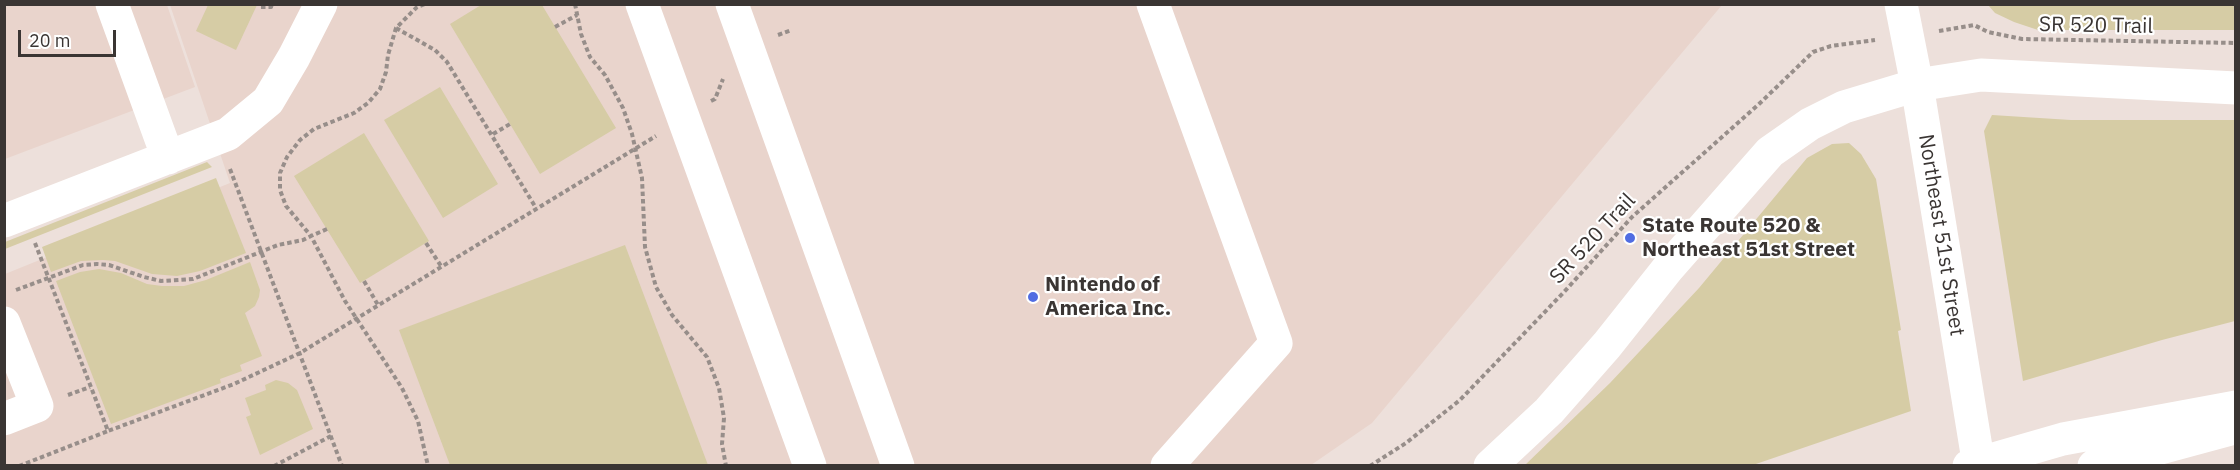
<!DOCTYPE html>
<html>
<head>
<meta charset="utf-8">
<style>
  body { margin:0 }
  #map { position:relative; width:2240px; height:470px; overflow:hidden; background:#ede0db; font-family:"IBM Plex Sans",sans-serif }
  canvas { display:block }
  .frame { position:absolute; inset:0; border:6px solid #3a3533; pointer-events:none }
  .scale { position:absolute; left:18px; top:30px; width:98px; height:27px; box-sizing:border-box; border:3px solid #3a3533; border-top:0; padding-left:8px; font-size:18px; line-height:21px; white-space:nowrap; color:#3a3533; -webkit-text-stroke:4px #fff; paint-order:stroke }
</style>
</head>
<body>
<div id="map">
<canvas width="2240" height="470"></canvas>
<div class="frame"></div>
<div class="scale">20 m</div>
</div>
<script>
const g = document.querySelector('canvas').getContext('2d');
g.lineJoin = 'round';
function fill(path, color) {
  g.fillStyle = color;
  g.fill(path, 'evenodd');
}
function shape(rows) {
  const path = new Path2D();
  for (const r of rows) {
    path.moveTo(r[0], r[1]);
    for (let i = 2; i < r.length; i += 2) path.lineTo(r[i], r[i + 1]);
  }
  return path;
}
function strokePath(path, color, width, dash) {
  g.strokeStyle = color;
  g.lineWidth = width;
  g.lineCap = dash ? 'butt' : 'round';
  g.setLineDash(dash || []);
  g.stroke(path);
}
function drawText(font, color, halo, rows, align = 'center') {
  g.font = font + ' "IBM Plex Sans",sans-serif';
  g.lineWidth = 4.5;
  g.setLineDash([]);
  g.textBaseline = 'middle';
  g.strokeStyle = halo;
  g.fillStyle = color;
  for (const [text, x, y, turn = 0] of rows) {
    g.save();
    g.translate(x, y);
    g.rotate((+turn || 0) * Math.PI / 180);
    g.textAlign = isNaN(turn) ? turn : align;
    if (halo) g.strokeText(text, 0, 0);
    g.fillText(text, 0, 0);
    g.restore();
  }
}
fill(shape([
  [5,5,167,5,195,87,5,159],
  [170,5,1722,5,1372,423,1311,465,5,466,5,274,230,183]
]), '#e9d4cc');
fill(shape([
  [208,5,257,5,236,50,196,31],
  [481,5,542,5,616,128,540,174,450,24],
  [1988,5,2235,5,2235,30,2038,30,2014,22,1995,13],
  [440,87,498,184,443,218,384,120],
  [1992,115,2071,120,2235,120,2235,321,2162,340,2023,381,1984,131],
  [364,133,429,241,360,283,294,176],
  [1849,143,1861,154,1876,179,1901,330,1898,331,1911,411,1753,465,1525,465,1610,383,1699,288,1807,158,1832,144],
  [207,162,212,167,5,249,5,242],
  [216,178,246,253,200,271,177,276,152,274,115,261,103,260,81,261,51,272,42,247],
  [625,245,708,465,450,465,399,330],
  [250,262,260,290,259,297,255,306,245,313,262,356,240,365,242,371,220,379,221,383,111,424,56,281,80,272,99,269,121,273,147,284,162,286,184,286,206,280],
  [276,380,288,383,297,390,313,429,260,455,246,417,251,415,245,398,266,390,265,385]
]), '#d6cca5');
strokePath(shape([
  [575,4,581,34,590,57,605,75,623,108,632,134,642,178,645,247,656,287,672,315,707,357,719,388,724,418,722,444,726,466],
  [261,7,271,7,272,4],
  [555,27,577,15],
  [396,28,435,50,447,62,536,208],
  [1939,31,1974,25,1988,32,2022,39,2236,43],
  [778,35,792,30],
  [711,101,715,99,723,79],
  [493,134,510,124],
  [230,169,342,466],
  [327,229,311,236,286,206,280,190,280,173,287,157,300,140,314,129,354,113,368,103,380,89,386,72,388,55,396,28,417,7,425,4],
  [35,243,108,431,234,384,300,353,656,136],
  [426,243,441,266],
  [364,281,378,305],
  [16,290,83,265,97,264,109,265,144,277,161,281,193,279,278,245,303,240,311,236,345,301,402,388,418,421,428,466],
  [68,395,90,387],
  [19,466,108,431],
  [274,466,331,436],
  [1370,466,1406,443,1460,400,1564,292,1632,217,1758,105,1813,52,1831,46,1875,40]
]), '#978e8a', 4, [4.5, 3]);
strokePath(shape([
  [112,4,168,158],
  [642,4,810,466],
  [732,4,898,466],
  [1153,4,1276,343,1167,466],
  [4,221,228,134,268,101,294,57,321,4],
  [4,323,37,406,4,419]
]), '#fff', 33);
strokePath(shape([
  [1901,4,1917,85,1979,466]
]), '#fff', 33);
strokePath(shape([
  [1490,466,1549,411,1607,345,1669,267,1770,152,1810,124,1844,107,1917,85,1981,75,2236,88],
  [1969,466,2063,439,2236,407],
  [2094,466,2234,428]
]), '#fff', 33);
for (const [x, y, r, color] of [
  [1630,238,6,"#516de2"],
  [1033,297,6,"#516de2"]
]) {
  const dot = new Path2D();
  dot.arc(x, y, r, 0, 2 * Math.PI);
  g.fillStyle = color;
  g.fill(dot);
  strokePath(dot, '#fff', 2);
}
drawText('21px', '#3a3533', '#fff', [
  ["SR 520 Trail",2096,26,1],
  ["Northeast 51st Street",1941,235,81],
  ["SR 520 Trail",1593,239,-47]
]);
drawText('bold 21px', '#3a3533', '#fff', [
  ["State Route 520 &",1642,226],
  ["Northeast 51st Street",1642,250],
  ["Nintendo of",1045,285],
  ["America Inc.",1045,309]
], 'left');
</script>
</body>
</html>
